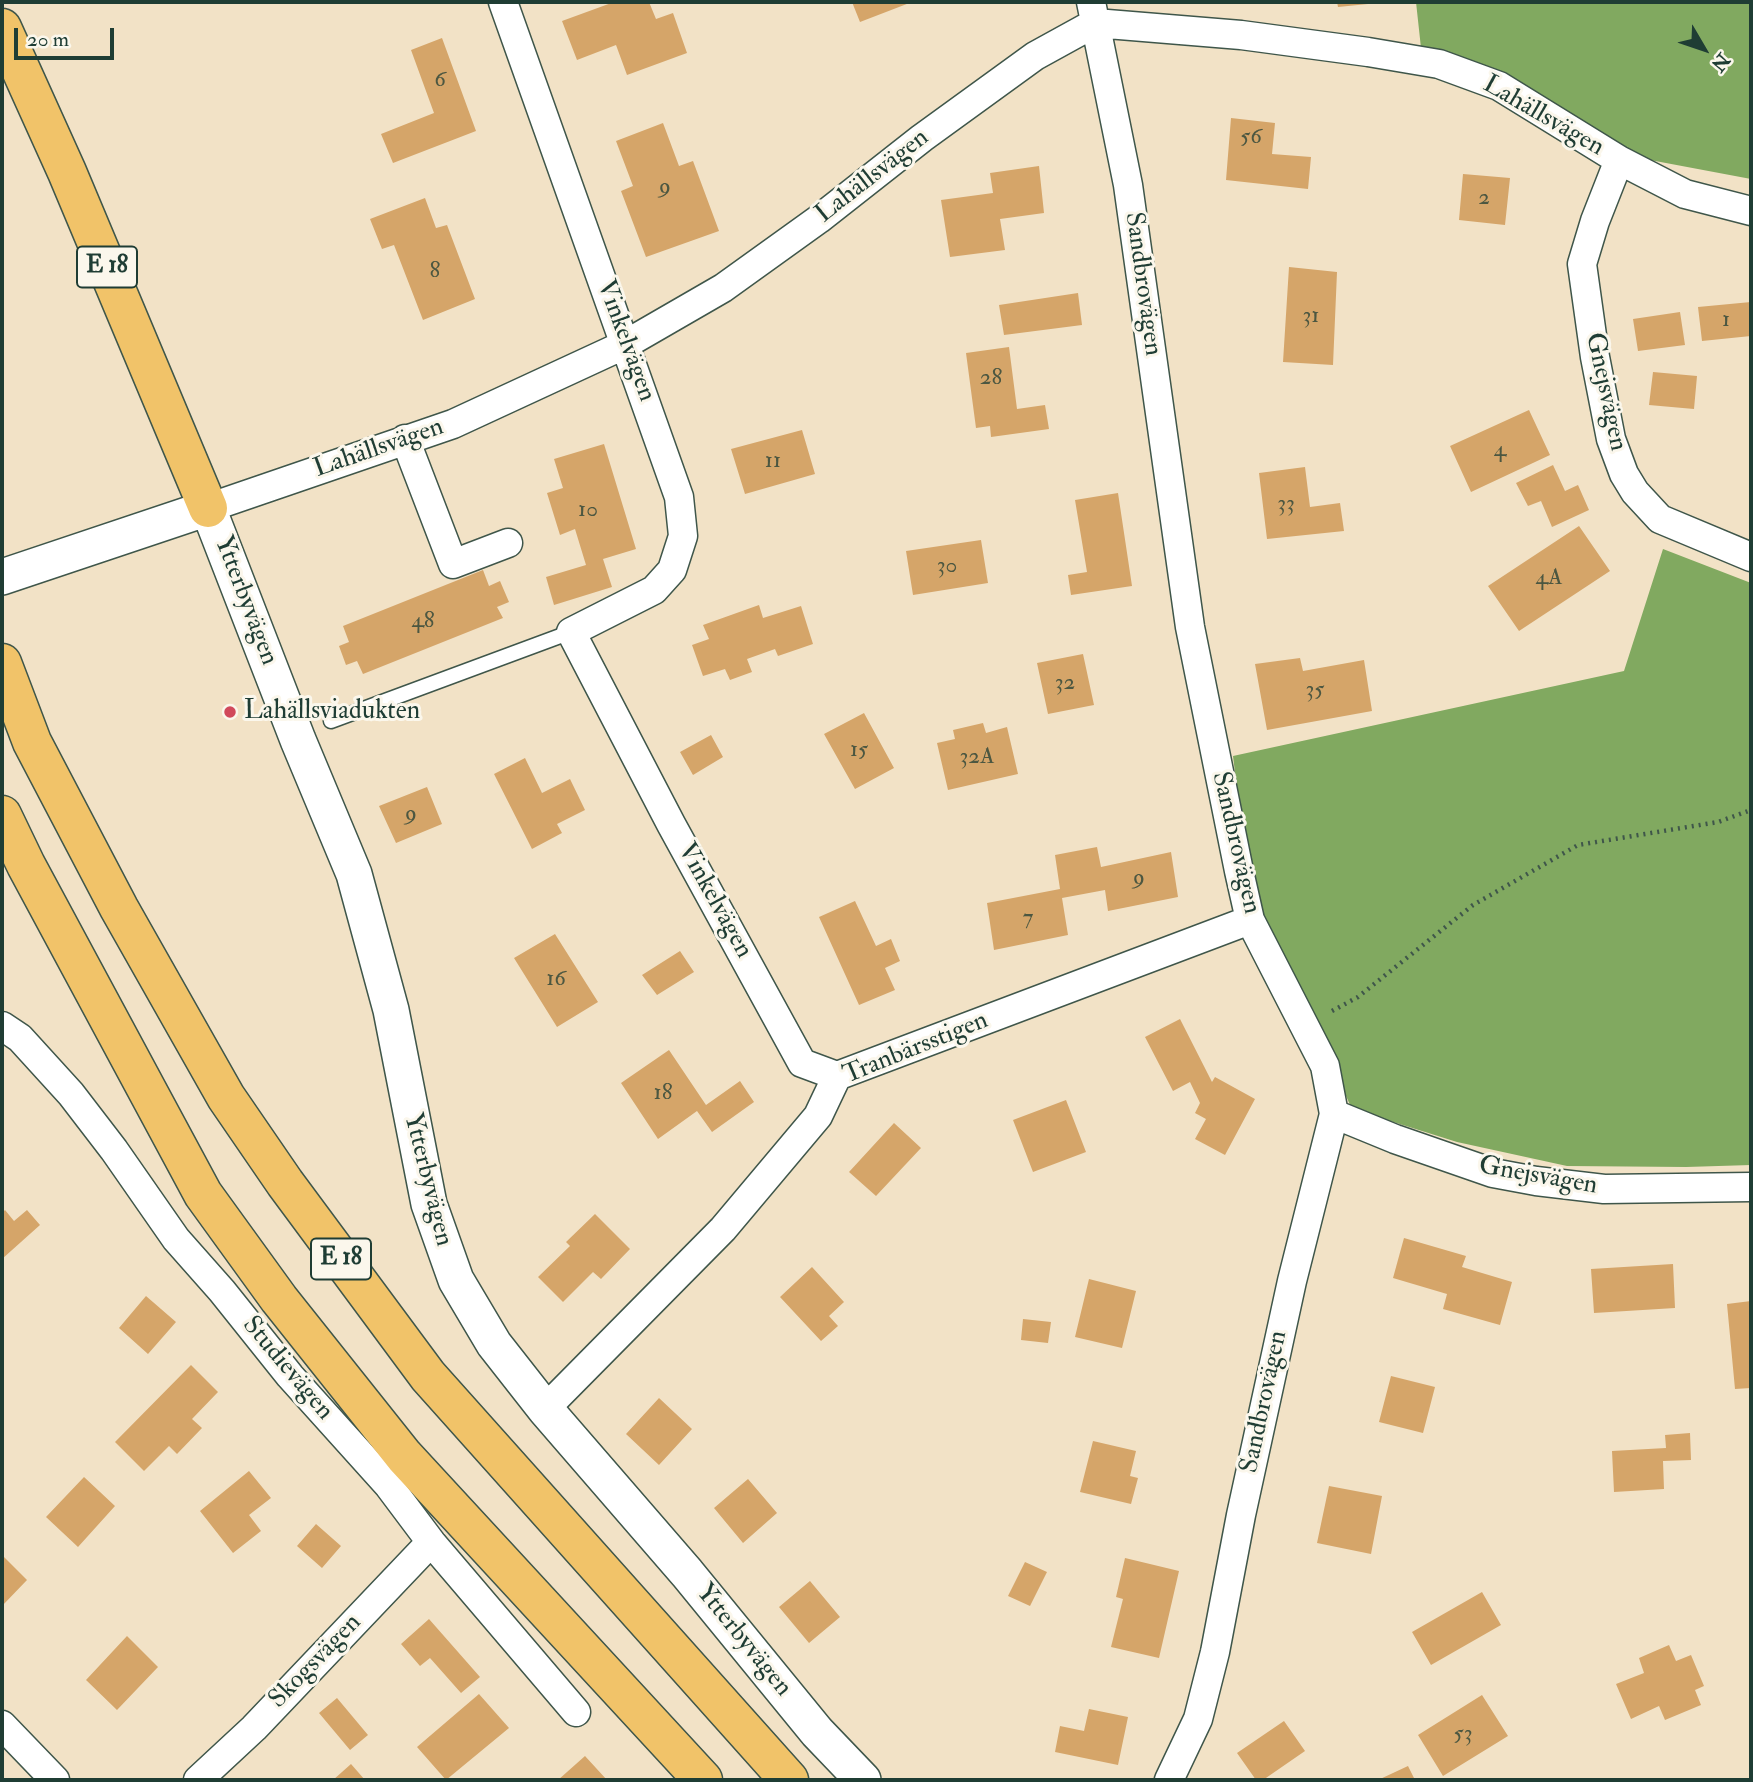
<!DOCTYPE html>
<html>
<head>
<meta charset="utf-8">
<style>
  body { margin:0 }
  #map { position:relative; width:1753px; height:1782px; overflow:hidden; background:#f2e2c6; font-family:"IM FELL Double Pica",serif }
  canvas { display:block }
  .frame { position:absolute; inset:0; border:4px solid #1f3d34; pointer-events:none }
  .north { position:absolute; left:1669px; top:14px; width:70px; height:70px; -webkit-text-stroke:5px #fbf7ec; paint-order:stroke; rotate:129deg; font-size:19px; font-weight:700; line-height:28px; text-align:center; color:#1f3d34 }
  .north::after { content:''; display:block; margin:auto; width:24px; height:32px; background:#1f3d34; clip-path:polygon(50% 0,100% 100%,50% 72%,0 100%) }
  .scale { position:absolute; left:14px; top:28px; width:100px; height:32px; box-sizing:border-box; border:4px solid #1f3d34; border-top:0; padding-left:9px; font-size:21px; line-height:24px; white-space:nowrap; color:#1f3d34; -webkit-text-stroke:5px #fbf7ec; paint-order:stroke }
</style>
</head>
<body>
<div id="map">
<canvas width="1753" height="1782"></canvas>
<div class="frame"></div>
<div class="north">N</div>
<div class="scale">20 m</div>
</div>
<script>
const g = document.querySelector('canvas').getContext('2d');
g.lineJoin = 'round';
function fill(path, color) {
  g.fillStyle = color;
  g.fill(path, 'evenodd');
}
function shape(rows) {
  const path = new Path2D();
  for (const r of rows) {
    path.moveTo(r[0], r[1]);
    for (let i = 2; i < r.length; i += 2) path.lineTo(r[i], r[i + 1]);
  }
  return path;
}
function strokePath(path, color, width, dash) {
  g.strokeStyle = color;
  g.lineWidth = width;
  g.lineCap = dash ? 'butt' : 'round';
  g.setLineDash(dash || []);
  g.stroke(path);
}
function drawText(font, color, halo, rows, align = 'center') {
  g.font = font + ' "IM FELL Double Pica",serif';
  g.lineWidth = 6;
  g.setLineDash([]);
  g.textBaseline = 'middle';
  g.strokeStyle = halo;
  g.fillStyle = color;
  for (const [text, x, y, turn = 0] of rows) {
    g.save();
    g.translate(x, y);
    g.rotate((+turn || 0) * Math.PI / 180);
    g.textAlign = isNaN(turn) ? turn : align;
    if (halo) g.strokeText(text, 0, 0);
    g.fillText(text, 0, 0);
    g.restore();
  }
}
fill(shape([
  [1416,2,1751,2,1751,179,1650,160,1421,48],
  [1663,549,1751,583,1751,1165,1686,1167,1567,1166,1457,1142,1352,1109,1249,886,1233,756,1624,671]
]), '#81a960');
fill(shape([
  [614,2,649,2,656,19,673,13,687,53,627,75,616,45,577,60,562,21],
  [852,2,912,2,860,22],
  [1337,2,1368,2,1368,4,1338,7],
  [442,38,476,131,393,163,381,134,434,113,411,50],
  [1231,118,1275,123,1272,154,1311,157,1308,189,1226,180],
  [663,123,679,166,693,161,719,231,646,257,621,191,633,186,616,141],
  [1039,166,1044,213,1000,219,1005,250,950,257,941,200,993,193,990,173],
  [1463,174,1510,178,1505,225,1459,220],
  [425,198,436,228,447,225,475,299,423,320,394,245,382,249,370,219],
  [1289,267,1337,272,1333,365,1283,362],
  [1078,293,1082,325,1004,335,999,305],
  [1751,302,1751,336,1702,341,1698,307],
  [1680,312,1685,345,1638,351,1633,319],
  [1009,347,1017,409,1045,405,1049,429,991,437,990,426,976,428,966,353],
  [1653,372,1697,376,1694,409,1649,405],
  [1529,410,1550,455,1471,492,1450,446],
  [802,430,815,474,745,494,731,449],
  [604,444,636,549,603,559,612,587,554,605,546,577,586,565,575,529,560,535,547,493,563,488,554,459],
  [1553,465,1565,491,1578,485,1589,510,1552,527,1541,501,1528,506,1516,483],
  [1305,467,1310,507,1340,503,1344,531,1267,539,1259,473],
  [1118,493,1132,586,1071,595,1068,575,1087,572,1075,500],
  [1579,526,1610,571,1519,631,1488,586],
  [981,540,988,583,913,595,906,551],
  [483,570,489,586,500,581,509,602,497,607,503,618,363,674,357,661,346,665,339,646,349,642,343,626],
  [759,605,763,618,801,606,813,644,778,656,775,649,747,659,752,672,730,680,725,669,703,676,692,645,709,639,703,625],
  [1083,654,1094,705,1048,714,1037,663],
  [1300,658,1303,671,1364,660,1372,711,1267,730,1255,664],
  [864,713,894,768,855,789,824,734],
  [983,723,986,733,1007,727,1018,774,948,790,937,743,955,739,953,730],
  [711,735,723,757,693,775,680,752],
  [525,758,542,793,570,779,585,810,557,824,562,833,532,849,494,774],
  [427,787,442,824,396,843,379,806],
  [1097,847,1101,867,1171,852,1178,897,1108,911,1105,890,1062,898,1068,935,994,950,987,903,1060,889,1055,855],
  [855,901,876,946,891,939,900,961,885,968,895,990,859,1005,819,917],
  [555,934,598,1002,557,1027,514,958],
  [680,951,694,972,657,995,642,975],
  [1180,1019,1212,1082,1215,1077,1255,1099,1225,1155,1195,1139,1206,1119,1195,1113,1200,1103,1190,1082,1173,1091,1145,1037],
  [669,1050,706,1105,740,1081,754,1102,712,1132,697,1111,658,1139,621,1083],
  [1066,1100,1086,1152,1033,1172,1013,1120],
  [894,1123,921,1148,876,1196,849,1172],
  [5,1210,14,1221,27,1210,40,1225,2,1259,2,1213],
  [595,1214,630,1249,601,1279,593,1272,563,1302,538,1277,570,1246,566,1242],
  [1404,1238,1466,1256,1462,1267,1512,1282,1500,1325,1443,1309,1447,1294,1393,1278],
  [1673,1264,1675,1308,1594,1313,1591,1269],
  [812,1267,844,1302,829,1316,838,1326,821,1341,780,1297],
  [1089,1279,1136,1291,1122,1348,1075,1337],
  [146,1296,176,1322,148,1354,119,1328],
  [1751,1301,1751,1388,1735,1389,1727,1304],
  [1023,1319,1051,1322,1048,1343,1021,1340],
  [191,1365,218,1392,192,1419,202,1428,177,1454,169,1446,144,1471,115,1442],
  [1391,1376,1435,1387,1423,1433,1379,1422],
  [659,1398,692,1429,659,1465,626,1434],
  [1690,1433,1691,1460,1663,1461,1664,1489,1614,1492,1612,1451,1666,1448,1665,1435],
  [1093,1441,1136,1451,1130,1476,1138,1478,1131,1504,1080,1492],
  [249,1471,271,1498,249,1515,261,1531,233,1553,200,1511],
  [84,1477,115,1506,78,1547,46,1517],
  [748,1479,777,1513,743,1543,714,1508],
  [1329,1486,1382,1496,1371,1554,1317,1543],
  [316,1524,341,1546,322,1568,297,1546],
  [2,1555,27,1580,2,1606],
  [1125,1558,1179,1571,1159,1658,1111,1647,1123,1599,1116,1597],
  [1025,1562,1047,1572,1030,1606,1008,1596],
  [810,1581,840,1617,809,1643,779,1607],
  [1482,1592,1501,1625,1431,1665,1412,1632],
  [429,1619,480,1677,461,1693,430,1658,420,1666,401,1644],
  [127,1636,158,1667,117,1710,86,1680],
  [1669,1645,1676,1661,1691,1655,1704,1686,1695,1690,1701,1705,1665,1720,1659,1706,1631,1719,1616,1684,1644,1673,1639,1658],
  [479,1694,509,1728,446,1780,417,1747],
  [1482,1695,1508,1736,1443,1776,1418,1735],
  [337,1698,368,1735,350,1750,319,1713],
  [1089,1709,1128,1717,1118,1765,1055,1752,1060,1726,1084,1731],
  [1284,1721,1305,1751,1263,1780,1256,1780,1237,1753],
  [585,1756,607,1780,558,1780],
  [351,1764,365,1780,333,1780],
  [1408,1766,1415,1780,1378,1780]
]), '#d5a569');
const service = shape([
  [331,721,571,632]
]);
const minor = shape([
  [503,2,679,497,683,536,672,570,654,590,571,632,671,824,802,1063,837,1076],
  [1091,2,1128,185,1190,627,1239,871,1250,920,1325,1066,1334,1114,1292,1281,1241,1515,1215,1652,1198,1719,1169,1780],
  [1619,160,1595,221,1582,264,1595,357,1611,439,1624,474,1635,492,1660,519,1751,557],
  [405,439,453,564,508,543],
  [208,508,453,424,626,344,723,288,819,219,922,138,1035,56,1095,23,1241,35,1368,52,1439,64,1499,86,1619,160,1685,194,1751,211],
  [2,1026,20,1038,71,1094,114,1150,176,1239,222,1291,290,1376,389,1486,431,1542,576,1712],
  [1334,1114,1395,1139,1493,1173,1536,1181,1604,1189,1751,1187],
  [545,1409,723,1229,818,1116,837,1076,1250,920],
  [2,1725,55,1780],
  [198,1780,254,1728,431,1542]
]);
const tertiary = shape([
  [2,577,208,508,298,740,354,874,391,1010,429,1204,456,1280,494,1344,545,1409,687,1573,817,1732,863,1780]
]);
const motorway = shape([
  [2,28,67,172,208,508],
  [2,663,32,742,119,908,226,1097,285,1183,428,1376,789,1780],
  [2,815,26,865,203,1194,279,1299,404,1456,703,1780]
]);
strokePath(service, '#3f564a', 17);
strokePath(minor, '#3f564a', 31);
strokePath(tertiary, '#3f564a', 38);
strokePath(motorway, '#3f564a', 41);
strokePath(shape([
  [1332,1011,1358,997,1473,905,1578,845,1718,822,1751,810]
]), '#3f564a', 4.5, [2, 5]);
strokePath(service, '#fff', 14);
strokePath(minor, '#fff', 28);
strokePath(tertiary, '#fff', 35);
strokePath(motorway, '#f1c369', 38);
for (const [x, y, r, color] of [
  [230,712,7,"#d1495b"]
]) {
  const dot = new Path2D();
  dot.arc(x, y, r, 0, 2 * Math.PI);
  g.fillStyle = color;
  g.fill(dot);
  strokePath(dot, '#fbf7ec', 2.5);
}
drawText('23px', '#4c5741', null, [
  ["6",440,81],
  ["56",1251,138],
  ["9",665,188],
  ["2",1484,199],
  ["8",435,272],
  ["31",1311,317],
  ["1",1726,321],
  ["28",991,379],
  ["4",1500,451],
  ["11",773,462],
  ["33",1286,505],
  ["10",588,511],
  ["30",947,567],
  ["4A",1549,579],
  ["48",423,622],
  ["32",1065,684],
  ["35",1315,691],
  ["15",859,751],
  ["32A",977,758],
  ["9",411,815],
  ["9",1139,879],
  ["7",1028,919],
  ["16",556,980],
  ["18",663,1094],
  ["53",1463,1735]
]);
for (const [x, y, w] of [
  [107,267,60],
  [341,1259,60]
]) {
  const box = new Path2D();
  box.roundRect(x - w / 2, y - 20.5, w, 41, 5);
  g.fillStyle = '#fbf7ec';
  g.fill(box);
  strokePath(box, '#1f3d34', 2);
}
drawText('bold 24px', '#1f3d34', null, [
  ["E 18",107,267],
  ["E 18",341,1259]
]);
drawText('26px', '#1f3d34', '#fbf7ec', [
  ["Lahällsvägen",1543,117,30],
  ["Lahällsvägen",873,177,-38],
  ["Sandbrovägen",1142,284,82],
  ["Vinkelvägen",625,341,70],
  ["Gnejsvägen",1605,392,78],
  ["Lahällsvägen",379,449,-19],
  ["Ytterbyvägen",245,601,69],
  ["Sandbrovägen",1235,843,77],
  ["Vinkelvägen",714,901,61],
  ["Tranbärsstigen",916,1049,-22],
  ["Gnejsvägen",1538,1177,10],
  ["Ytterbyvägen",427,1180,76],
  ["Studievägen",287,1369,50],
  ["Sandbrovägen",1265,1402,-78],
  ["Ytterbyvägen",743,1641,51],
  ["Skogsvägen",316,1662,-46]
]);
drawText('26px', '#1f3d34', '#fbf7ec', [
  ["Lahällsviadukten",244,712]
], 'left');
</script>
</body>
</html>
